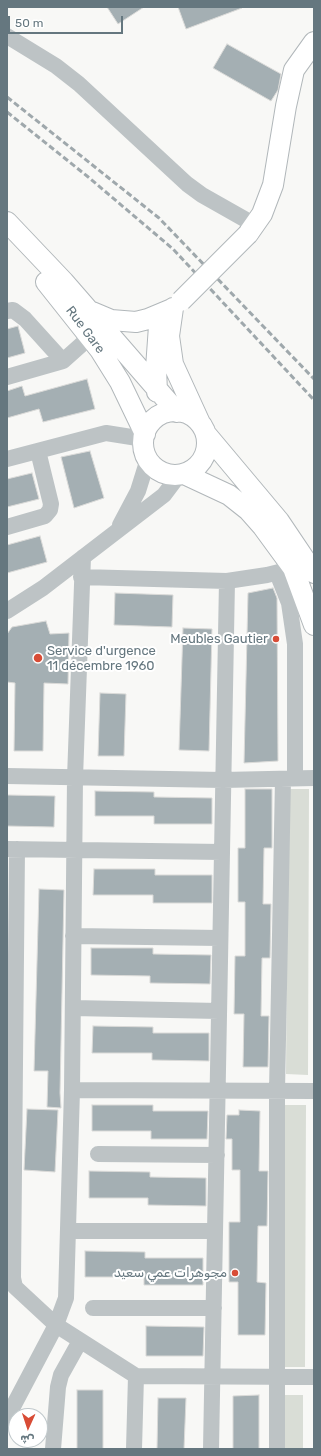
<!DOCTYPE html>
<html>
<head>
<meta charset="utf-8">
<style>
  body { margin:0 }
  #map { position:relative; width:321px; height:1456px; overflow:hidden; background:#f8f8f6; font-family:Rubik,"Noto Naskh Arabic",sans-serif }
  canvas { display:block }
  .frame { position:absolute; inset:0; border:8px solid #65777f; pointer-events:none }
  .north { position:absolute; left:8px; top:1408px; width:40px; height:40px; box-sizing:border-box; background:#fff; border:1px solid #c1c9cc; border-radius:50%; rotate:183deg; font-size:11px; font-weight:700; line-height:16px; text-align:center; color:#65777f }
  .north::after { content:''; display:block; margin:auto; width:14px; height:18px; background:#d84c36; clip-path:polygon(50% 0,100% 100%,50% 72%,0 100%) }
  .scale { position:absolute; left:8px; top:16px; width:115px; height:18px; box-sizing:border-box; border:2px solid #65777f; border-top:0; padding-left:5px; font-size:12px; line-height:14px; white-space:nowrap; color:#65777f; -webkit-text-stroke:3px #fff; paint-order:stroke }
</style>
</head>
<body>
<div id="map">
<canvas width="321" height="1456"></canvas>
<div class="frame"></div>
<div class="north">ش</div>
<div class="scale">50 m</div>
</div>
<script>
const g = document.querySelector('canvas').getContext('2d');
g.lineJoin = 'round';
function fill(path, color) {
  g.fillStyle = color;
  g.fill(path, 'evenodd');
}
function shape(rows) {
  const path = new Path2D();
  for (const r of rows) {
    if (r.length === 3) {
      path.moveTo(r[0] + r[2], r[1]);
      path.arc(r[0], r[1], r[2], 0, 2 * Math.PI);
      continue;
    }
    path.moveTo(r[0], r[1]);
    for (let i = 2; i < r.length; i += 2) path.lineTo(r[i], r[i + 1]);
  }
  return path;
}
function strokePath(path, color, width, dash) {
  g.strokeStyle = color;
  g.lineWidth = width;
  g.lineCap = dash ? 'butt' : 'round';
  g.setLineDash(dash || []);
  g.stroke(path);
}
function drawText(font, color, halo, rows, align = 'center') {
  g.font = font + ' Rubik,"Noto Naskh Arabic",sans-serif';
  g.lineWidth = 4;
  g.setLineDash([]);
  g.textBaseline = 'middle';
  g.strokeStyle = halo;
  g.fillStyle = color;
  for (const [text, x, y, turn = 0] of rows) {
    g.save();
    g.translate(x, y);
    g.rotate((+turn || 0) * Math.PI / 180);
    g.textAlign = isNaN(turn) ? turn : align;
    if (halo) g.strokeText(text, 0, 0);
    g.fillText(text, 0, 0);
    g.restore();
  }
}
fill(shape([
  [288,789,309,789,308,1075,286,1074],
  [284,1105,306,1105,305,1367,282,1367],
  [283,1395,303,1395,303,1449,283,1449]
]), '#d9ddd6');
const building = shape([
  [107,7,144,7,118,24,107,7],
  [178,7,242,7,242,8,186,29,178,7],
  [227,44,281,74,278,90,271,101,213,68,227,44],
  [18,326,25,353,7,358,7,329,18,326],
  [87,379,95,409,43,422,39,409,7,418,7,391,22,386,25,396,87,379],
  [90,451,104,498,74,508,61,457,90,451],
  [32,473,39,499,7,507,7,479,32,473],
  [40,536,47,562,7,573,7,545,40,536],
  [273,588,277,598,278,761,244,763,248,593,273,588],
  [115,593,173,595,172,627,114,625,115,593],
  [46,621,50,634,69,633,68,684,44,683,43,751,14,751,15,683,7,682,7,634,12,627,46,621],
  [183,628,212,629,209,751,179,750,183,628],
  [100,693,126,694,124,756,98,756,100,693],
  [245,789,272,789,272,848,264,848,263,904,271,904,270,958,262,958,261,1016,269,1016,268,1067,243,1067,244,1014,234,1014,235,956,245,956,245,902,238,902,238,848,245,848,245,789],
  [95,791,154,792,154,797,212,798,212,824,154,824,154,816,95,816,95,791],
  [7,795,55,796,54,827,7,826,7,795],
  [94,869,155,869,155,875,212,875,212,903,153,903,153,895,93,895,94,869],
  [39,889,64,890,60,1093,61,1108,47,1107,48,1071,34,1071,39,889],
  [91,948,153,948,153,954,211,955,210,984,150,983,150,976,91,975,91,948],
  [93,1026,153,1027,153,1033,209,1033,209,1061,152,1060,152,1053,92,1053,93,1026],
  [92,1105,153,1105,153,1111,208,1111,207,1139,151,1139,151,1131,92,1131,92,1105],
  [27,1109,58,1110,55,1172,24,1170,27,1109],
  [239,1110,260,1111,259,1171,268,1171,267,1226,258,1226,257,1282,266,1283,265,1335,238,1335,238,1282,229,1282,229,1222,240,1222,240,1170,232,1170,232,1139,226,1139,227,1115,239,1115,239,1110],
  [89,1171,150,1172,150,1177,206,1178,206,1206,148,1205,148,1198,89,1198,89,1171],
  [85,1251,145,1252,145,1258,203,1258,203,1285,144,1285,144,1277,85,1277,85,1251],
  [146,1326,204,1327,203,1356,146,1356,146,1326],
  [77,1390,103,1390,103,1449,77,1449,77,1390],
  [259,1395,259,1449,233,1449,233,1396,259,1395],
  [158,1398,186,1398,184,1449,157,1449,158,1398]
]);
fill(building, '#a4afb3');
strokePath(building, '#dadad8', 1);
const major = shape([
  [7,222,64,282,177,412],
  [248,234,262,214,273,185,286,106,294,70,314,42],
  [46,282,100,350,120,382,145,434],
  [173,308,169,336,173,364,200,423],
  [92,312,111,320,136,322,148,319,172,309],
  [157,392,156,368,159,326],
  [175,443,32],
  [206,434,279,521,314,573],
  [184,474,229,495,248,510,263,527,293,568,314,625]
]);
strokePath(major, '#b1b7ba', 22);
strokePath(shape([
  [7,36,56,66,79,84,187,184,202,195,255,225],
  [7,311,13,310,25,319,63,361],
  [7,377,63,361,91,336],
  [7,459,106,433,144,439],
  [120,525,138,491,148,459],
  [7,527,45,516,50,510,51,504,38,451],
  [277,573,289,603,295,644,295,778],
  [81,577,227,581,211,1449],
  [227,581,267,575,287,570],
  [7,611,43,588,164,495,179,475],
  [7,776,223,780,314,778],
  [7,849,222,852],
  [17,849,13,1278,15,1287,56,1325,136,1376,314,1377],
  [73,936,220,938],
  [73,1008,219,1011],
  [72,1090,314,1091],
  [98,1154,217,1155],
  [68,1231,215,1231],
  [93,1308,214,1308],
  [7,1418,56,1325,66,1298,72,1090,75,778,83,557],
  [53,1449,58,1387,61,1375,80,1341],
  [134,1449,136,1376],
  [277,1449,277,1091,283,779]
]), '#bdc3c5', 16);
strokePath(major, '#fff', 20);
strokePath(shape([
  [7,97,159,218,314,379],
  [7,112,87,176,173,249,314,400]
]), '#9fa8ac', 3, [6, 3]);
const majorBridge = shape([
  [181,301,248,234]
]);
strokePath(majorBridge, '#b1b7ba', 22, []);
strokePath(majorBridge, '#fff', 20);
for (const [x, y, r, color] of [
  [276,639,4,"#d84c36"],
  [38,658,5,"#d84c36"],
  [235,1273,4,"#d84c36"]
]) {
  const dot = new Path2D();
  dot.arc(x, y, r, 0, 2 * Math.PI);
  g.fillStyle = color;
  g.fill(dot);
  strokePath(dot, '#fff', 1.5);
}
drawText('13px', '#65777f', '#fff', [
  ["Rue Gare",85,330,53]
]);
drawText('13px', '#65777f', '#fff', [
  ["Meubles Gautier",268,639],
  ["Service d'urgence",47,651,"left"],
  ["11 décembre 1960",47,666,"left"],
  ["مجوهرات عمي سعيد",227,1273]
], 'right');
</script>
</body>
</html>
